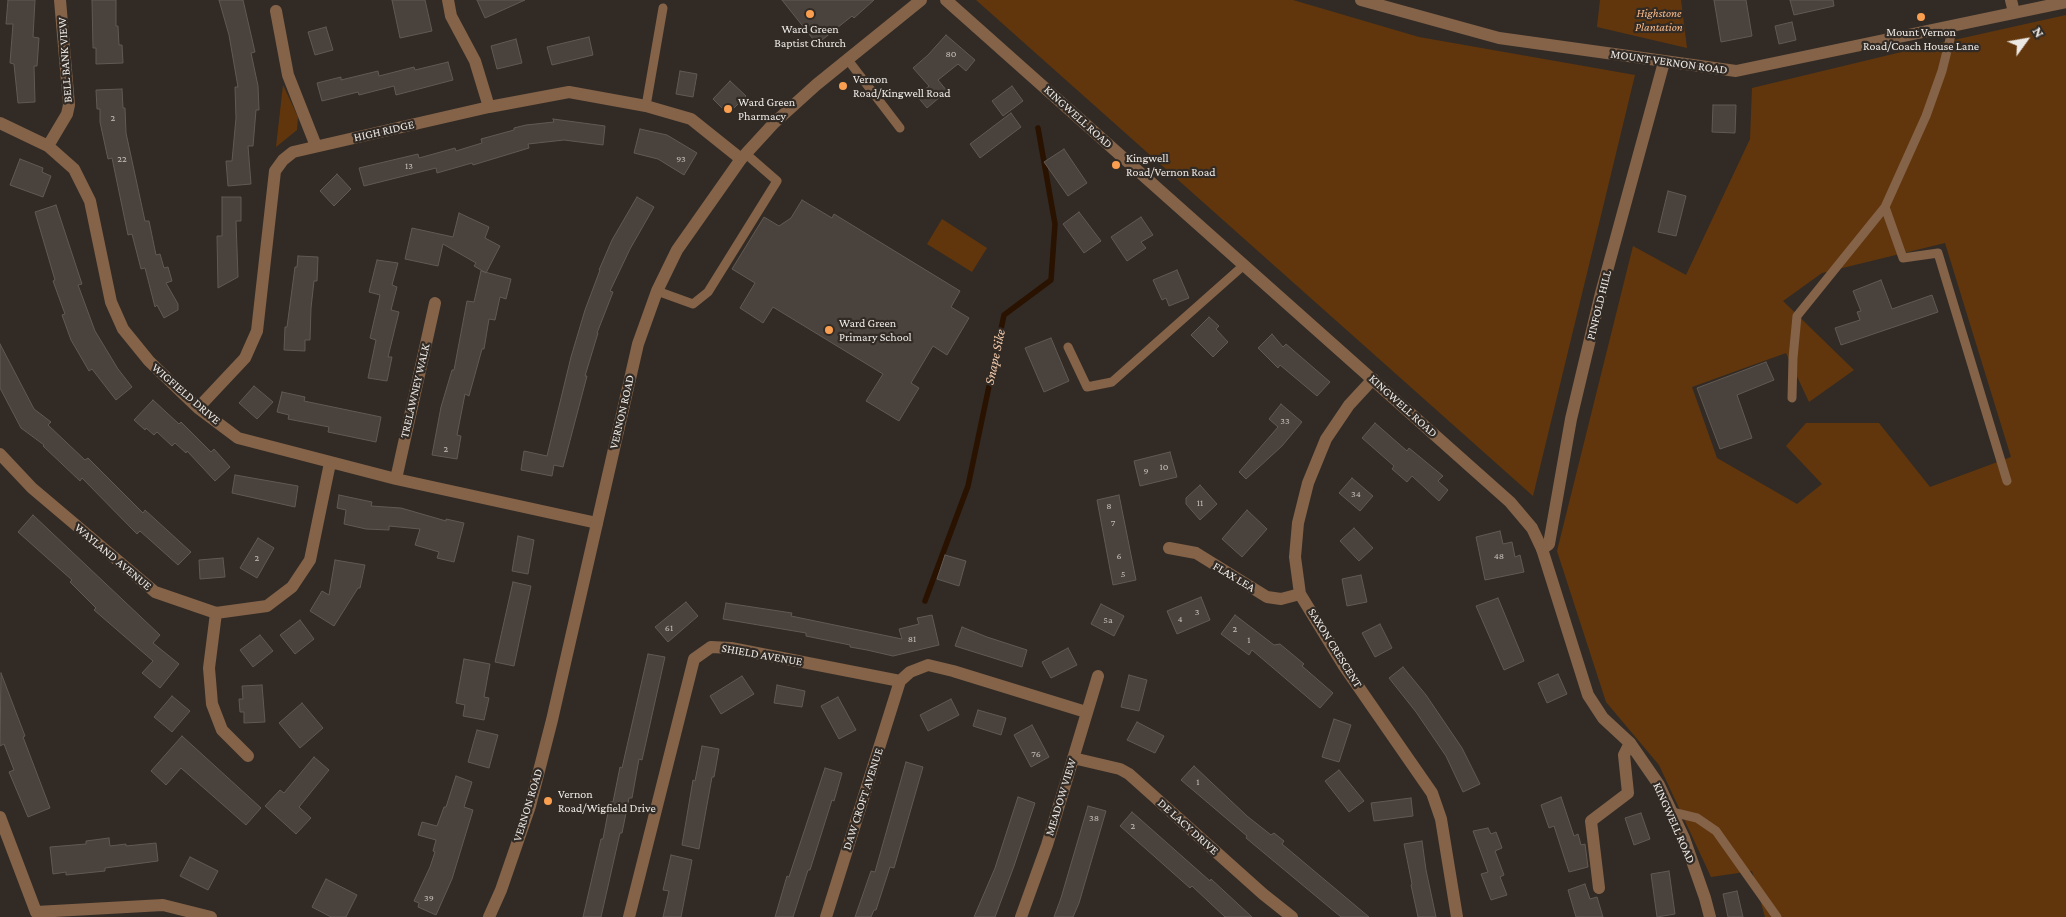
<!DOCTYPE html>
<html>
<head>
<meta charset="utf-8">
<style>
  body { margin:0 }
  #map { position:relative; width:2066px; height:917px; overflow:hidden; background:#322b25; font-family:"Crimson Pro",serif }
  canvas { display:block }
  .north { position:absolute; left:2001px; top:15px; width:50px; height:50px; -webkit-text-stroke:4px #322b25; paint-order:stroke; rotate:58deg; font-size:14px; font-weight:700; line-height:20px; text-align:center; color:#ece8e4 }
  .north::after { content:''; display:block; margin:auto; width:18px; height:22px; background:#ece8e4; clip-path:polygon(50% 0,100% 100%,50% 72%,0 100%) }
</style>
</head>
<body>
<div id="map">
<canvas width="2066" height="917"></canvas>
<div class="north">N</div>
</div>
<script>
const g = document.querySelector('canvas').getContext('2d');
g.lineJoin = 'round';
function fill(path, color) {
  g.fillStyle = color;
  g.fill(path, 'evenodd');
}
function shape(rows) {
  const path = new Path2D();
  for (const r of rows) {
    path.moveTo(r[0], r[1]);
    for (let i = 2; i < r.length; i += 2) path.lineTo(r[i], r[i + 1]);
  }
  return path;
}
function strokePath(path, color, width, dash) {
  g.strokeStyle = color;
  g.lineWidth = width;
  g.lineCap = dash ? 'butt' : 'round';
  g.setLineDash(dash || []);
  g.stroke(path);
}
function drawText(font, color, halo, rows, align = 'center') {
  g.font = font + ' "Crimson Pro",serif';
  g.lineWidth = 4.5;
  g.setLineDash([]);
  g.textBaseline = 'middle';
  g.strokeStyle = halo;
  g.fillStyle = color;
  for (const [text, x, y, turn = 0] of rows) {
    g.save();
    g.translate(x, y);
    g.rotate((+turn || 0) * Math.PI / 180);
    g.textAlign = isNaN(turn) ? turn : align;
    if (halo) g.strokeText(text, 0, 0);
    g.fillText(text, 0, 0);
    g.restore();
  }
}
fill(shape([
  [976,0,1293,0,1419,37,1635,75,1533,496],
  [1600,0,1681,0,1687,48,1597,27],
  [2066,15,2066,917,1765,917,1752,871,1711,877,1659,765,1606,702,1557,551,1633,246,1686,275,1750,139,1752,88,1918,48],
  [1945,243,2011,457,1930,487,1879,423,1806,423,1786,446,1822,484,1797,504,1717,458,1692,387,1786,353,1809,402,1854,370,1783,301,1822,273],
  [283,85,298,117,297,130,276,147],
  [942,219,987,248,972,272,927,244]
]), '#61360c');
strokePath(shape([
  [925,601,968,486,1004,315,1051,280,1055,224,1038,128]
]), '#2a1200', 5.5);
const building = shape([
  [8,0,35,0,33,37,39,38,37,66,34,66,35,102,18,103,14,64,10,63,13,24,6,24,8,0],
  [92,0,116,0,116,26,118,26,119,45,122,45,123,63,96,64,96,48,93,48,92,0],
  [219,0,243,0,255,52,251,53,258,86,259,110,256,110,253,146,248,146,251,184,228,186,226,161,232,161,236,118,235,87,238,87,229,35,219,0],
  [392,0,425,0,432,31,400,38,392,0],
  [477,0,525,0,485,18,477,0],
  [782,0,874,0,854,18,852,16,817,44,782,0],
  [1714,0,1746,0,1752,36,1721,42,1714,0],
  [1790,0,1833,0,1834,6,1794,15,1790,0],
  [1792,22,1796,40,1779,44,1775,26,1792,22],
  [326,27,333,50,315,55,308,32,326,27],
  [946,35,975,60,966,71,958,64,938,80,947,91,927,108,917,96,929,86,913,68,928,55,946,35],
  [589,37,593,55,552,65,547,47,589,37],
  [516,39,522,63,497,69,491,46,516,39],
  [448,62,453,80,396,95,394,86,359,95,358,92,322,101,317,83,341,77,341,80,378,71,379,76,414,67,415,70,448,62],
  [680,71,697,74,693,97,676,94,680,71],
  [730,81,746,96,728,114,713,99,730,81],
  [1012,86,1023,101,1003,116,992,101,1012,86],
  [122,89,123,108,125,108,126,133,145,221,149,221,156,255,160,254,164,268,168,267,172,281,166,283,178,304,178,310,164,318,157,305,155,307,145,268,141,269,132,234,128,235,112,158,108,159,100,122,100,109,97,109,96,90,122,89],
  [1713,105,1736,105,1735,133,1712,132,1713,105],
  [1011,113,1021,127,980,158,970,144,1011,113],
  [553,119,605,126,603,145,564,140,528,144,529,148,473,165,472,163,437,173,436,168,364,186,359,168,418,154,419,158,455,148,456,151,482,143,481,139,514,130,514,128,526,125,554,122,553,119],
  [640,129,667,135,697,153,684,175,658,159,634,153,640,129],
  [1064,149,1087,183,1068,196,1044,162,1064,149],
  [20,159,43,168,42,172,51,176,43,197,10,185,20,159],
  [337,174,351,189,334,206,320,191,337,174],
  [1668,191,1686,196,1676,236,1658,232,1668,191],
  [222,197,241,197,241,221,236,221,238,277,218,288,217,236,222,236,222,197],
  [637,197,654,207,630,249,610,291,613,292,597,333,598,333,585,376,587,376,563,467,554,465,552,476,521,470,524,451,547,456,571,357,585,310,600,270,599,270,612,240,637,197],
  [802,200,832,218,834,214,960,291,951,307,969,318,947,355,933,346,911,383,919,388,899,421,866,401,883,374,773,307,763,323,740,308,755,283,732,269,764,217,779,226,791,218,802,200],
  [56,205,82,284,78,285,95,331,118,369,132,387,116,400,92,369,89,371,71,340,62,315,65,314,53,281,55,280,35,212,56,205],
  [1079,212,1101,241,1084,253,1063,224,1079,212],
  [459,213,489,227,485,238,500,246,486,273,474,266,476,263,443,244,438,266,405,259,412,228,453,237,459,213],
  [1141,217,1153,235,1141,242,1146,248,1127,261,1111,237,1141,217],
  [298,256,318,257,317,281,314,281,311,308,310,340,305,340,305,351,284,350,285,327,287,327,295,267,297,267,298,256],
  [377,260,398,263,392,285,397,287,391,310,399,312,388,357,392,357,387,381,368,378,376,340,370,338,380,295,369,292,377,260],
  [1177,270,1189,298,1169,306,1166,298,1162,300,1153,280,1177,270],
  [481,271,511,279,506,299,500,297,495,320,489,319,484,349,482,349,469,396,465,394,457,435,461,436,457,459,432,455,441,407,452,370,454,370,467,301,474,302,481,271],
  [1881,280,1892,309,1932,295,1938,312,1841,345,1835,328,1860,320,1857,312,1861,311,1853,291,1881,280],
  [1209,317,1219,326,1216,329,1228,342,1213,357,1191,335,1209,317],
  [1272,334,1283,347,1286,344,1330,382,1317,396,1280,365,1278,368,1258,348,1272,334],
  [1051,338,1069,381,1044,392,1025,348,1051,338],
  [0,344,34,409,51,422,48,425,85,460,88,458,143,513,145,510,191,552,178,565,140,531,137,534,82,478,80,481,43,446,44,445,21,428,0,388,0,344],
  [1766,362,1774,380,1737,395,1752,438,1720,449,1697,388,1766,362],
  [254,386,273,402,257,419,239,403,254,386],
  [282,392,305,397,304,401,381,417,376,442,328,432,329,427,288,419,289,415,277,412,282,392],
  [153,400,179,424,181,422,211,452,214,449,230,467,215,481,187,451,186,453,175,443,172,446,157,432,154,435,146,428,145,430,134,420,153,400],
  [1281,404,1302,422,1282,446,1246,479,1239,472,1278,427,1269,419,1281,404],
  [1375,423,1407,451,1409,448,1443,476,1438,481,1448,490,1439,501,1412,476,1407,482,1392,469,1394,466,1362,438,1375,423],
  [1170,452,1177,477,1140,486,1134,461,1170,452],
  [235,475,298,486,295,507,232,493,235,475],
  [1352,478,1373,496,1360,511,1339,493,1352,478],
  [1200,485,1217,504,1200,520,1186,504,1186,498,1200,485],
  [339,495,372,502,371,506,401,508,446,521,446,519,464,523,454,562,437,558,439,552,415,545,420,529,389,526,389,530,366,529,344,524,346,510,337,508,339,495],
  [1119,495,1136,580,1113,585,1097,500,1119,495],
  [1247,510,1267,529,1242,557,1222,539,1247,510],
  [33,515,160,635,153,643,179,664,160,688,142,673,153,661,94,610,96,608,70,582,72,580,18,532,33,515],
  [1354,528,1373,548,1359,561,1340,541,1354,528],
  [1500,531,1503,544,1512,542,1515,557,1520,555,1524,572,1485,580,1476,537,1500,531],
  [518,536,534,540,528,574,512,571,518,536],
  [258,538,274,548,257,578,240,568,258,538],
  [945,555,966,561,959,586,937,579,945,555],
  [223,558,225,577,200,579,199,560,223,558],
  [335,560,365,565,360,588,358,588,334,626,310,611,322,591,329,595,335,560],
  [1361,575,1367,602,1347,606,1342,579,1361,575],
  [513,582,531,586,514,666,495,662,513,582],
  [1201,597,1210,620,1177,634,1167,611,1201,597],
  [1498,598,1524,661,1504,670,1476,606,1498,598],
  [686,602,698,616,668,642,655,627,686,602],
  [726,603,792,613,791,616,902,639,899,629,919,624,917,618,932,615,939,645,893,656,867,650,850,647,850,645,806,636,806,633,723,619,726,603],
  [1101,604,1124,616,1114,636,1091,624,1101,604],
  [1235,615,1274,645,1280,644,1304,664,1302,666,1333,693,1320,708,1252,650,1249,655,1221,634,1235,615],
  [300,620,314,639,295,654,280,635,300,620],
  [1380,624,1392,648,1375,657,1362,633,1380,624],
  [962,627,987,637,1027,650,1022,667,955,646,962,627],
  [260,635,273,651,253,667,240,650,260,635],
  [1068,648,1077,665,1051,678,1042,662,1068,648],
  [648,654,665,657,642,760,639,759,632,798,629,798,622,833,620,833,601,917,583,917,601,839,603,839,610,802,613,802,620,767,622,768,648,654],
  [464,659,490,664,484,697,489,698,484,720,463,716,465,705,456,703,464,659],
  [1403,667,1426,695,1462,748,1480,784,1463,792,1446,756,1416,712,1389,678,1403,667],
  [1,673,25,736,23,737,50,808,28,817,9,772,14,770,4,744,0,746,1,673],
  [1558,674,1567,694,1547,703,1538,683,1558,674],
  [1129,675,1147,680,1139,711,1121,707,1129,675],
  [742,676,754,694,721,714,710,696,742,676],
  [262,685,265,722,244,723,244,712,240,712,239,699,243,699,242,686,262,685],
  [777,685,805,691,802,707,774,703,777,685],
  [172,696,190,711,172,732,154,717,172,696],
  [838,697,856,730,839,739,821,706,838,697],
  [951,699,959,715,928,731,920,715,951,699],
  [302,703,323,728,300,748,279,723,302,703],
  [978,710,1006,718,1001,735,973,726,978,710],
  [1334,719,1351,725,1339,762,1322,757,1334,719],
  [1137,722,1164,736,1155,753,1127,740,1137,722],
  [1032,725,1049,757,1031,767,1014,735,1032,725],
  [477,730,498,735,489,768,468,762,477,730],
  [182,736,261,808,246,825,181,768,166,785,151,771,182,736],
  [702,746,719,749,714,777,712,777,699,849,682,845,693,780,695,781,702,746],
  [314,757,329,770,299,807,311,818,296,834,265,806,280,790,284,793,314,757],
  [906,762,923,767,894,868,890,867,876,910,874,910,871,917,855,917,871,871,875,872,906,762],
  [1194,766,1247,816,1271,835,1274,833,1284,841,1282,844,1369,917,1341,917,1246,838,1247,836,1181,780,1194,766],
  [825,768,842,773,834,801,832,800,810,870,808,870,793,917,775,917,787,876,789,877,825,768],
  [1339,770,1364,801,1349,812,1325,781,1339,770],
  [456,776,472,782,464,807,473,810,452,879,436,915,418,907,419,903,414,901,430,867,435,852,433,851,436,840,418,835,422,822,437,826,444,807,446,807,456,776],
  [1018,797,1035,803,1014,866,995,917,974,917,995,868,1018,797],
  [1561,797,1574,836,1578,834,1581,845,1585,844,1588,867,1569,872,1554,826,1549,828,1541,805,1561,797],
  [1411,798,1413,816,1374,821,1371,803,1411,798],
  [1088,806,1106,811,1079,903,1073,917,1054,917,1061,898,1088,806],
  [1132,812,1210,881,1211,879,1252,917,1225,917,1192,886,1190,888,1120,826,1132,812],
  [1641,813,1650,839,1634,845,1625,818,1641,813],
  [1488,828,1491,834,1496,832,1502,848,1495,851,1504,875,1500,877,1507,895,1491,900,1481,874,1488,872,1473,831,1488,828],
  [109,838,110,846,126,844,126,846,156,843,158,861,105,868,105,871,66,875,66,872,53,874,50,847,86,844,86,841,109,838],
  [1422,841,1426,870,1436,917,1418,917,1411,885,1412,884,1404,844,1422,841],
  [671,855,692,860,681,917,663,917,669,891,663,890,671,855],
  [190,857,218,871,208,890,180,876,190,857],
  [1669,871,1675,914,1657,917,1651,874,1669,871],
  [326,879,357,895,346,917,331,917,312,907,326,879],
  [1585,884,1590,899,1597,897,1603,917,1576,917,1568,890,1585,884],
  [1737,891,1743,917,1728,917,1723,894,1737,891]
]);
fill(building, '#4a423c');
strokePath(building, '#615953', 1);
strokePath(shape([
  [848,60,900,128],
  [646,106,663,8],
  [1885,207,1903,258,1938,253,2007,481],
  [657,291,693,304,708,292,777,181,746,154],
  [1068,347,1087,387,1112,382,1244,265],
  [1792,398,1793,358,1797,316,1885,207,1926,116,1942,71,1953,27],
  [1672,812,1697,818,1716,831,1777,917]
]), '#846349', 9);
strokePath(shape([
  [448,0,451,16,475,61,489,107],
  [2011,0,2014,12],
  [276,11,288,75,316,146],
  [0,123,48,146,74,169,90,201,111,302,123,329,149,361,198,408,238,438,396,479,597,523],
  [48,146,67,114,69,105,60,0],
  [1373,379,1349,405,1326,439,1308,483,1298,523,1295,557,1300,594,1344,666,1432,793,1441,819,1457,917],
  [198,408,245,358,257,331,275,171,283,160,293,152,489,107,569,92,646,106,691,119,741,159],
  [0,454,32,488,155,592,216,613,267,606,292,587,310,560,330,463],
  [396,479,435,303],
  [1169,548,1196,553,1267,597,1281,599,1300,594],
  [1542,549,1549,544,1571,419,1601,293,1664,62],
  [216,613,209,668,212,704,222,730,248,756],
  [1073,758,1120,769,1129,774,1263,894,1292,917],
  [0,817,36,912,163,905,211,917],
  [1599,888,1591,821,1628,793,1624,755,1630,743],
  [629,917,694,659,711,647,731,648,900,681],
  [826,917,900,681,910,672,928,665,953,671,1086,712],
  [1021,917,1047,845,1098,676]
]), '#846349', 12);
strokePath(shape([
  [946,0,1510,502,1532,528,1542,549,1588,695,1603,718,1630,743,1659,785,1684,838,1705,898,1710,917],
  [1361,0,1499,38,1736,71,2066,2],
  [489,917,501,890,530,806,552,720,638,344,657,291,677,250,741,159,774,123,816,85,921,0]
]), '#846349', 12);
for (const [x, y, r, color] of [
  [810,14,5,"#fa9f4f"],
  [1921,17,5,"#fa9f4f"],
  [843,86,5,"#fa9f4f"],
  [728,109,5,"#fa9f4f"],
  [1116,165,5,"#fa9f4f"],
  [829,330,5,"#fa9f4f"],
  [548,801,5,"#fa9f4f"]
]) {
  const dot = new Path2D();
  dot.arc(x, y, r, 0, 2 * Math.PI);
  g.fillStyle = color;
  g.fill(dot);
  strokePath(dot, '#322b25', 2);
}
drawText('10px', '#c4beba', null, [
  ["80",951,54],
  ["2",113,118],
  ["22",122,159],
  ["93",681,159],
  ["13",409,166],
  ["33",1285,421],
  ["2",446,449],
  ["10",1164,467],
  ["9",1146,471],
  ["34",1356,494],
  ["11",1200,503],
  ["8",1109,506],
  ["7",1113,523],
  ["6",1119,556],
  ["48",1499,556],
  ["2",257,558],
  ["5",1123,574],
  ["3",1197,612],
  ["4",1180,619],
  ["5a",1108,620],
  ["61",669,628],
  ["2",1235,629],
  ["81",912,639],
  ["1",1249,640],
  ["76",1036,754],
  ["1",1198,782],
  ["38",1094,818],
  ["2",1133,826],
  ["39",429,898]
]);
drawText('italic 12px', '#f6b989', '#322b25', [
  ["Highstone",1659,13],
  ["Plantation",1659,27]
]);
drawText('12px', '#ece8e4', '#322b25', [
  ["Ward Green",810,29,"center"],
  ["Baptist Church",810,43,"center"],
  ["Mount Vernon",1921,32,"center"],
  ["Road/Coach House Lane",1921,46,"center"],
  ["Vernon",853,79],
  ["Road/Kingwell Road",853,93],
  ["Ward Green",738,102],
  ["Pharmacy",738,116],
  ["Kingwell",1126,158],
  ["Road/Vernon Road",1126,172],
  ["Ward Green",839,323],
  ["Primary School",839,337],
  ["Vernon",558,794],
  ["Road/Wigfield Drive",558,808]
], 'left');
drawText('12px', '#ece8e4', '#322b25', [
  ["BELL BANK VIEW",65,60,-94],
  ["MOUNT VERNON ROAD",1669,62,8],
  ["KINGWELL ROAD",1078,117,42],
  ["HIGH RIDGE",384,131,-13],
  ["PINFOLD HILL",1599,305,-76],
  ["TRELAWNEY WALK",415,391,-77],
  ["WIGFIELD DRIVE",186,394,41],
  ["KINGWELL ROAD",1403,406,42],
  ["VERNON ROAD",622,412,-77],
  ["WAYLAND AVENUE",113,557,40],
  ["FLAX LEA",1234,577,31],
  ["SAXON CRESCENT",1335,648,58],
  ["SHIELD AVENUE",762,655,10],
  ["MEADOW VIEW",1061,797,-73],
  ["DAW CROFT AVENUE",863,799,-72],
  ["VERNON ROAD",528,805,-73],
  ["KINGWELL ROAD",1674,823,66],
  ["DE LACY DRIVE",1188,827,42]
]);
drawText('italic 14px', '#f3caab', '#322b25', [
  ["Snape Sike",995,357,-78]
]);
</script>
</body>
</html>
